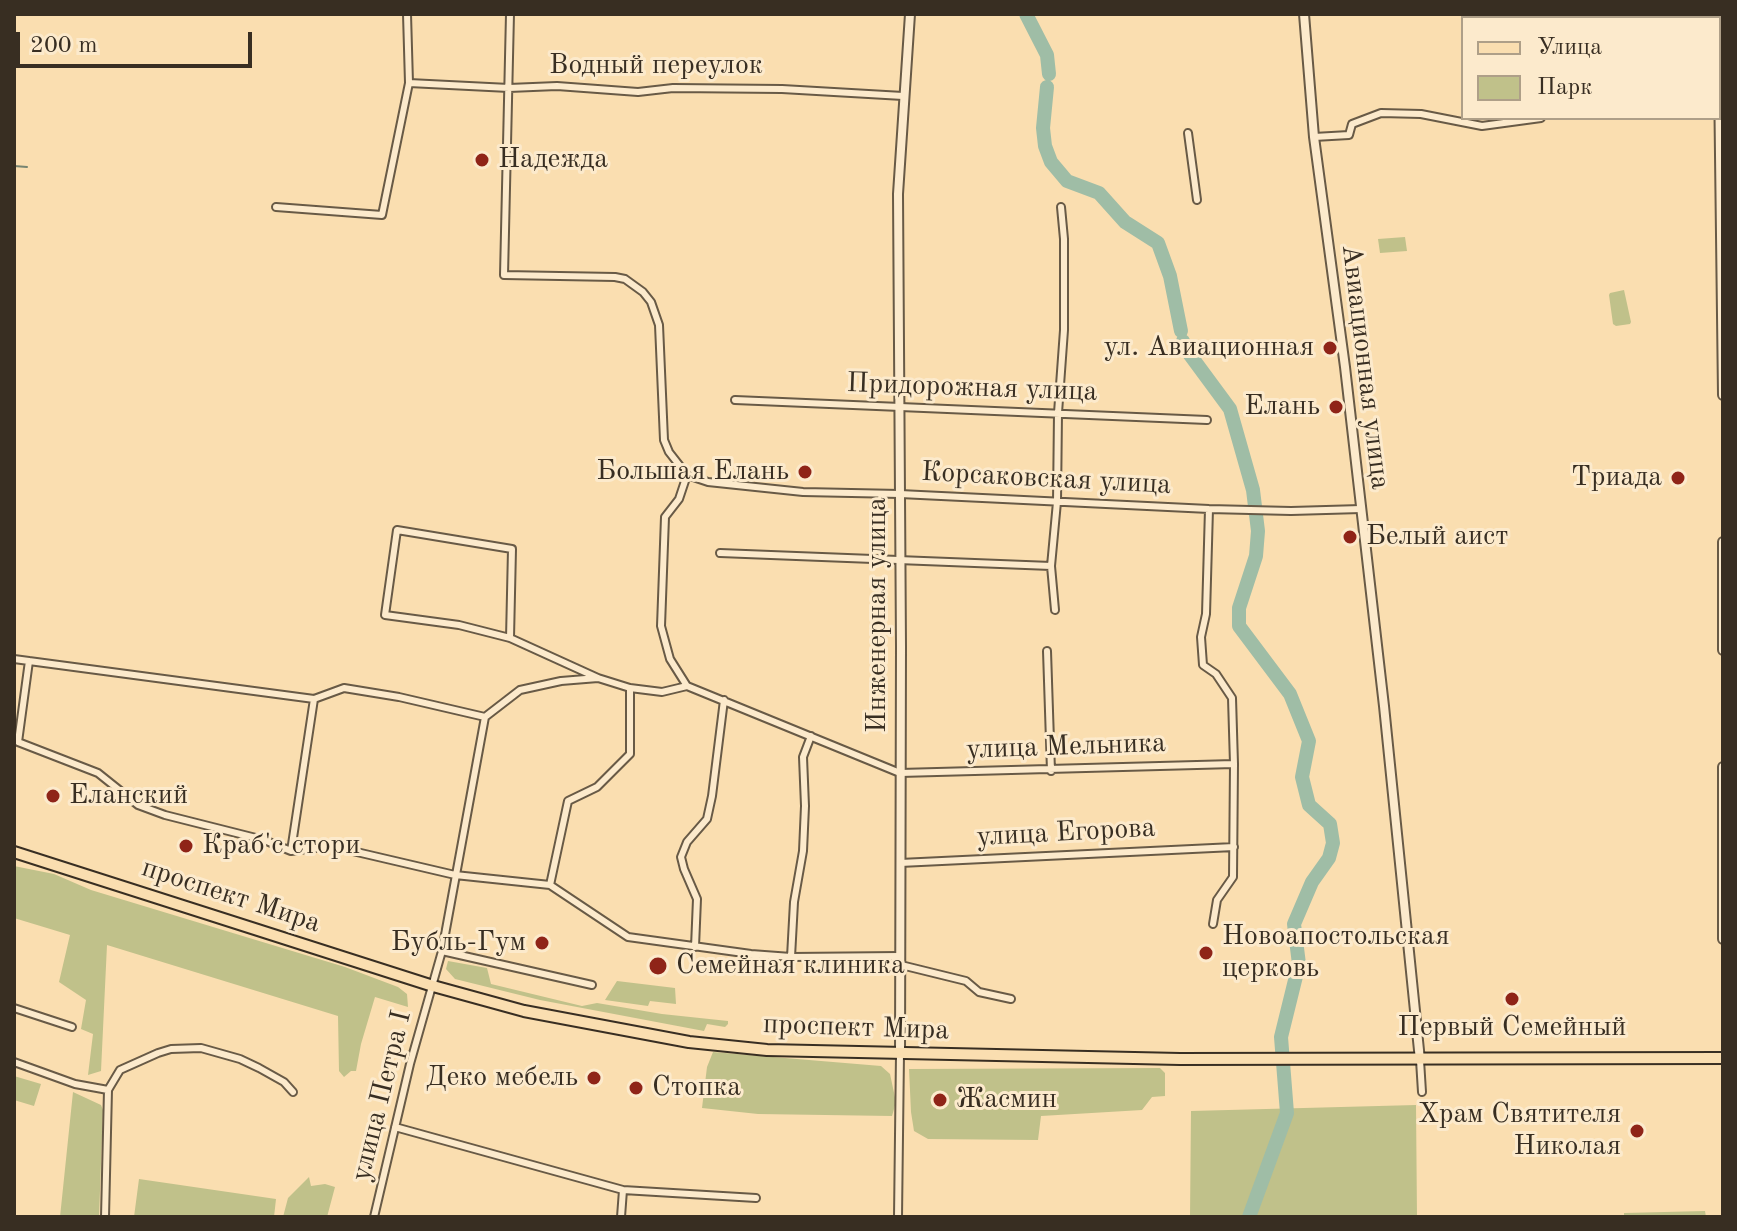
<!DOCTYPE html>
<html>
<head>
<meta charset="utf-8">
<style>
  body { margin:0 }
  #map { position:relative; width:1737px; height:1231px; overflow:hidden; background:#fadeb0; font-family:"Old Standard TT",serif }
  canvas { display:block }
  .frame { position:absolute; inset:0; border:16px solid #382e22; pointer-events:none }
  .legend { position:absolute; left:1461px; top:16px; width:260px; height:104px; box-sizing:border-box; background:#fceacc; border:2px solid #ae9f88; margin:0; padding:10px 14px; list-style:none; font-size:24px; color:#382e22 }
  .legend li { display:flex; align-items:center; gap:16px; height:40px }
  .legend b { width:40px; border:2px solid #ae9f88 }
  .scale { position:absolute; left:16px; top:32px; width:236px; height:36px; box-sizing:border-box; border:4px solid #382e22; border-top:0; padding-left:10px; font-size:24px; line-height:28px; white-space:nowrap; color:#382e22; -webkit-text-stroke:6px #fceacc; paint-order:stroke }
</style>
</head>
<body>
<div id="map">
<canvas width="1737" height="1231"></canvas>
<div class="frame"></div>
<ul class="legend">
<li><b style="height:10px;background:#fadeb0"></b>Улица</li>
<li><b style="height:22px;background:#c0c18a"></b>Парк</li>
</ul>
<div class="scale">200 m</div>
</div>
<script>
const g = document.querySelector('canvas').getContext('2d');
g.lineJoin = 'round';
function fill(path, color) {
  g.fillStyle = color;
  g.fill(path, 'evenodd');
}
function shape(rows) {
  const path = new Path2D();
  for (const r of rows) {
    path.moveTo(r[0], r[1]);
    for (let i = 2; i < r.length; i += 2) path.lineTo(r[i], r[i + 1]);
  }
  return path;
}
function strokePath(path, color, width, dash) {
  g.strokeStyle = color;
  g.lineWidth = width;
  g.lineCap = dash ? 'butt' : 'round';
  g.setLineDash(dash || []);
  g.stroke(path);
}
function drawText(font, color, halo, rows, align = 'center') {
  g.font = font + ' "Old Standard TT",serif';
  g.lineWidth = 6;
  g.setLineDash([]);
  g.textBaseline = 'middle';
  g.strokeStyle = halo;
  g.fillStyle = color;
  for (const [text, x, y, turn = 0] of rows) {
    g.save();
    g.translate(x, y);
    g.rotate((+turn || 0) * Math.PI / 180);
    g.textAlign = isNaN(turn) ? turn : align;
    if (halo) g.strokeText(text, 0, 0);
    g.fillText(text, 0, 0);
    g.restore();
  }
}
fill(shape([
  [1405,237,1407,251,1380,253,1378,239],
  [1624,290,1631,322,1630,324,1616,326,1613,324,1609,295,1610,293],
  [14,866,54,874,91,890,345,967,398,987,407,994,408,1007,375,997,361,1044,356,1071,351,1071,344,1077,339,1071,338,1016,107,945,101,1071,88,1075,93,1034,81,1029,86,1000,59,982,70,935,14,918],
  [448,961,487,968,491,984,582,1006,597,1003,662,1014,728,1021,728,1024,725,1027,707,1024,704,1031,540,1000,455,979,446,969],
  [617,981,675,988,676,1004,650,1001,648,1006,605,1000],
  [713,1052,881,1066,890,1074,896,1102,892,1116,758,1114,702,1108,707,1067],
  [1160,1068,1165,1073,1165,1096,1152,1097,1142,1110,1041,1116,1038,1140,928,1139,914,1131,911,1112,909,1069],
  [14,1076,41,1084,34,1106,14,1100],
  [73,1092,101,1105,103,1110,99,1217,60,1217],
  [1416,1105,1417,1217,1190,1217,1191,1111],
  [309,1177,311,1186,325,1184,335,1187,327,1217,283,1217,288,1198],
  [139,1179,276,1199,274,1217,134,1217],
  [1705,1211,1706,1217,1624,1217,1624,1213]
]), '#c0c18a');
strokePath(shape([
  [14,166,27,167]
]), '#768471', 2);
strokePath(shape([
  [1026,14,1047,55,1049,74],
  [1047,87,1043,128,1045,146,1051,162,1067,181,1099,193,1125,222,1158,243,1170,276,1181,331],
  [1183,341,1185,348,1230,409,1253,490,1258,531,1256,556,1239,608,1239,626,1290,694,1309,741,1302,777,1309,805,1330,824,1333,843,1329,858,1312,882,1294,924,1299,964,1281,1037,1287,1113,1249,1217]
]), '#9fbda6', 14);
const minor = shape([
  [510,14,504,275,615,277,625,279,643,292,651,302,659,325,664,440,669,452,687,475,708,482,803,492,900,494,1209,509,1291,511,1361,509],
  [409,83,509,88,557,86,638,92,673,88,782,89,903,96],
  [1188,133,1197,200],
  [1314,137,1349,135,1352,124,1381,113,1421,114,1482,126,1541,118],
  [276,207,382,215,409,83,407,14],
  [735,400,1207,420],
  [687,475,679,499,665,517,661,626,670,659,687,686,900,773,1234,764],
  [1209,509,1206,614,1201,637,1203,665,1216,674,1232,698,1234,764,1233,877,1217,900,1213,924],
  [720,553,1051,566],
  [1055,610,1051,566,1057,502,1058,413,1064,330,1064,239,1061,207],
  [510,638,512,549,397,530,385,615,459,625,510,638,598,678,630,688,662,692,687,686],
  [1047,651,1051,771],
  [14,659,314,699],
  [29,661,18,742,98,773,138,805,165,815,264,840,291,851],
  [485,717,399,697,344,688,314,699,291,851,331,846,455,875,550,885,628,937,751,954,791,957,900,956],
  [900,863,1234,847],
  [550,885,568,801,597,787,630,754,630,688],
  [695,947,697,899,684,869,681,857,687,842,707,819,712,796,724,700],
  [442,951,592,985],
  [791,957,794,902,803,851,805,806,803,757,811,736],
  [901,965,966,981,979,992,1011,999],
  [14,1008,72,1027],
  [1420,1060,1422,1092],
  [14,1062,75,1084,108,1090,120,1070,158,1053,171,1049,201,1048,240,1059,259,1068,284,1082,293,1092],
  [395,1127,623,1190,756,1198],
  [105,1217,108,1090],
  [374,1217,410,1064,442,951,485,717,520,690,561,681,598,678],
  [621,1217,623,1190],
  [898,1217,900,1054]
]);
const tertiary = shape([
  [1304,14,1314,137,1345,367,1384,706,1420,1060],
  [1713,14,1714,18],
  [1719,75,1723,395],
  [1723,542,1723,650],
  [1723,767,1723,939],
  [900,1054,901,646,898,194,910,14]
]);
const primary = shape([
  [14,852,433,986,524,1011,689,1042,767,1050,1180,1059,1723,1058]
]);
strokePath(minor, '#685a46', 10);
strokePath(tertiary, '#685a46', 12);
strokePath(primary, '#382e22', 14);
strokePath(minor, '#fceacc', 6);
strokePath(tertiary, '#fceacc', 8);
strokePath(primary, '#fadeb0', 10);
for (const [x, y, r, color] of [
  [482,160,8,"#8f2418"],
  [1330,348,8,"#8f2418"],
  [1336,407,8,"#8f2418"],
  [805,472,8,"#8f2418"],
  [1678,478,8,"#8f2418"],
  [1350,537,8,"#8f2418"],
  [53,796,8,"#8f2418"],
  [186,846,8,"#8f2418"],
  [542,943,8,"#8f2418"],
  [1206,953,8,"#8f2418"],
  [658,966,10,"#8f2418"],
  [1512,999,8,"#8f2418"],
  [594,1078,8,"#8f2418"],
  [636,1088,8,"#8f2418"],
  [940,1100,8,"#8f2418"],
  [1637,1131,8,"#8f2418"]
]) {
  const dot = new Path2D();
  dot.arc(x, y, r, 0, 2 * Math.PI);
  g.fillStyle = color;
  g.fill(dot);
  strokePath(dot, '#fceacc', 3);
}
drawText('28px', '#382e22', '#fceacc', [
  ["Водный переулок",656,66],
  ["Авиационная улица",1365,367,83],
  ["Придорожная улица",972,388,2],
  ["Корсаковская улица",1046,479,3],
  ["Инженерная улица",878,615,-90],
  ["улица Мельника",1066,747,-2],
  ["улица Егорова",1066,833,-3],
  ["проспект Мира",231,896,18],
  ["проспект Мира",856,1028,2],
  ["улица Петра I",382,1096,-76]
]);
drawText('28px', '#382e22', '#fceacc', [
  ["Надежда",498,160],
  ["ул. Авиационная",1314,348,"right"],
  ["Елань",1320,407,"right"],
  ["Большая Елань",789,472,"right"],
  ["Триада",1662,478,"right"],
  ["Белый аист",1366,537],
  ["Еланский",69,796],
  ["Краб'с стори",202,846],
  ["Новоапостольская",1222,937],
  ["церковь",1222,969],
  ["Бубль-Гум",526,943,"right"],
  ["Семейная клиника",676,966],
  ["Первый Семейный",1512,1028,"center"],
  ["Деко мебель",578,1078,"right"],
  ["Стопка",652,1088],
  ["Жасмин",956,1100],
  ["Храм Святителя",1621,1115,"right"],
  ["Николая",1621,1147,"right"]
], 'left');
</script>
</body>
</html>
